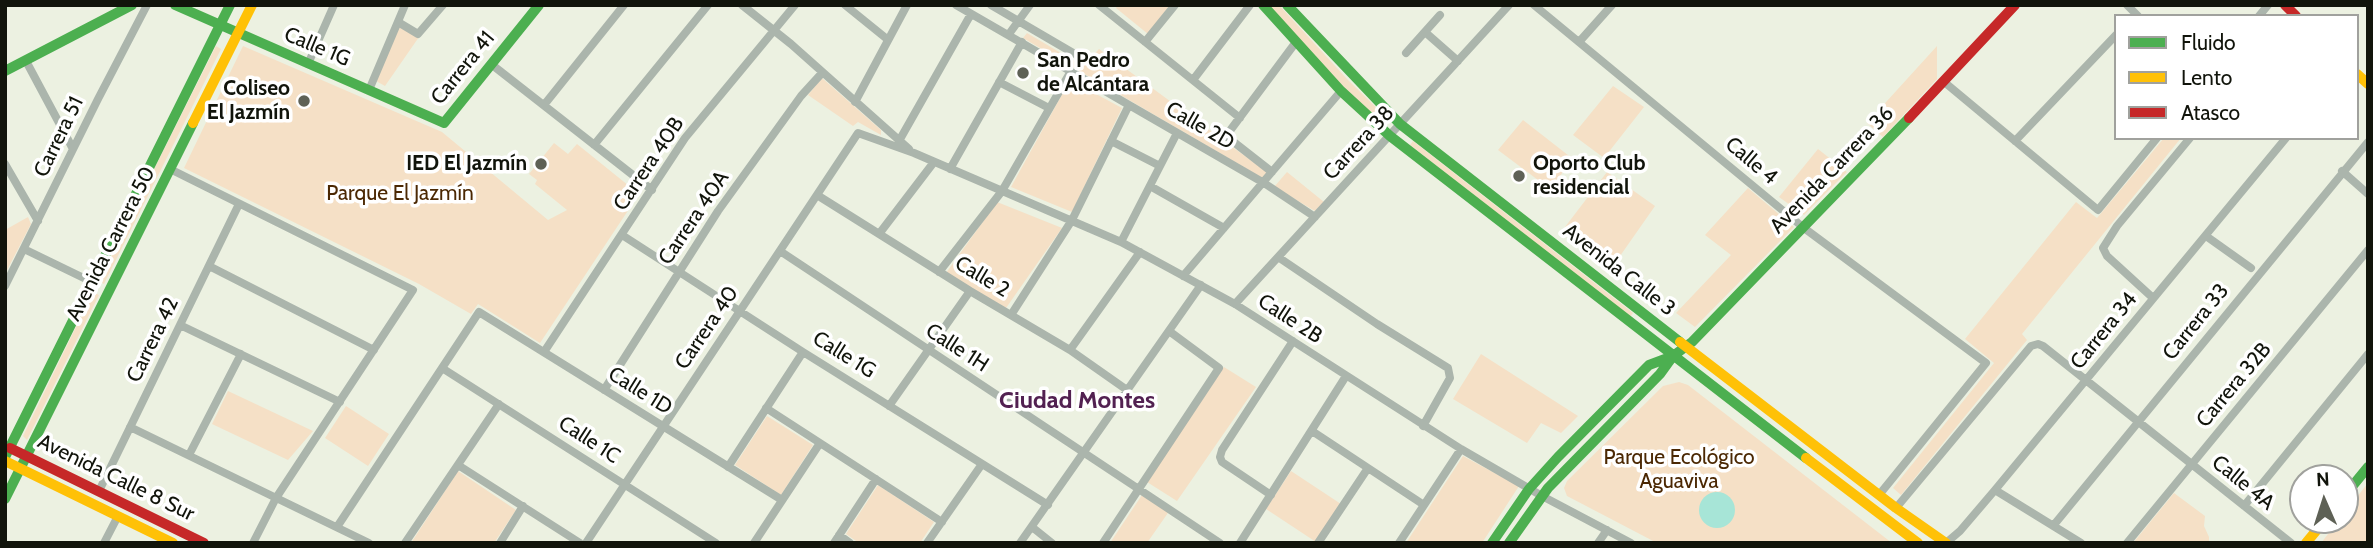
<!DOCTYPE html>
<html>
<head>
<meta charset="utf-8">
<style>
  body { margin:0 }
  #map { position:relative; width:2373px; height:548px; overflow:hidden; background:#ecf1e1; font-family:Cabin,sans-serif }
  canvas { display:block }
  .frame { position:absolute; inset:0; border:7px solid #11140b; pointer-events:none }
  .legend { position:absolute; left:2114px; top:14px; width:245px; height:126px; box-sizing:border-box; background:#fff; border:2px solid #a0a19d; margin:0; padding:9px 12px; list-style:none; font-size:21px; color:#11140b }
  .legend li { display:flex; align-items:center; gap:14px; height:35px }
  .legend b { width:35px; border:2px solid #a0a19d }
  .north { position:absolute; left:2289px; top:464px; width:70px; height:70px; box-sizing:border-box; background:#fff; border:2px solid #a0a19d; border-radius:50%; rotate:357deg; font-size:19px; font-weight:700; line-height:28px; text-align:center; color:#11140b }
  .north::after { content:''; display:block; margin:auto; width:24px; height:32px; background:#5e6156; clip-path:polygon(50% 0,100% 100%,50% 72%,0 100%) }
</style>
</head>
<body>
<div id="map">
<canvas width="2373" height="548"></canvas>
<div class="frame"></div>
<ul class="legend">
<li><b style="height:9px;background:#4caf50"></b>Fluido</li>
<li><b style="height:9px;background:#ffc107"></b>Lento</li>
<li><b style="height:9px;background:#c62828"></b>Atasco</li>
</ul>
<div class="north">N</div>
</div>
<script>
const g = document.querySelector('canvas').getContext('2d');
g.lineJoin = 'round';
function fill(path, color) {
  g.fillStyle = color;
  g.fill(path, 'evenodd');
}
function shape(rows) {
  const path = new Path2D();
  for (const r of rows) {
    if (r.length === 3) {
      path.moveTo(r[0] + r[2], r[1]);
      path.arc(r[0], r[1], r[2], 0, 2 * Math.PI);
      continue;
    }
    path.moveTo(r[0], r[1]);
    for (let i = 2; i < r.length; i += 2) path.lineTo(r[i], r[i + 1]);
  }
  return path;
}
function strokePath(path, color, width, dash) {
  g.strokeStyle = color;
  g.lineWidth = width;
  g.lineCap = dash ? 'butt' : 'round';
  g.setLineDash(dash || []);
  g.stroke(path);
}
function drawText(font, color, halo, rows, align = 'center') {
  g.font = font + ' Cabin,sans-serif';
  g.lineWidth = 7;
  g.setLineDash([]);
  g.textBaseline = 'middle';
  g.strokeStyle = halo;
  g.fillStyle = color;
  for (const [text, x, y, turn = 0] of rows) {
    g.save();
    g.translate(x, y);
    g.rotate((+turn || 0) * Math.PI / 180);
    g.textAlign = isNaN(turn) ? turn : align;
    if (halo) g.strokeText(text, 0, 0);
    g.fillText(text, 0, 0);
    g.restore();
  }
}
fill(shape([
  [1118,5,1170,5,1148,34,1116,8],
  [1268,5,1279,5,1348,80,1388,119,1383,125,1343,87],
  [399,27,419,37,385,86,376,81],
  [1027,33,1083,66,1099,49,1268,173,1264,179,1023,38],
  [216,46,221,49,104,284,98,281],
  [243,46,442,132,548,220,567,210,535,184,537,180,529,174,554,143,568,154,577,144,639,194,540,343,478,304,471,314,419,284,184,168],
  [1937,46,1937,79,1883,137,1867,123],
  [822,78,881,130,881,135,858,122,853,126,808,95],
  [1070,80,1122,108,1072,212,1011,187],
  [1613,86,1644,107,1604,158,1573,135],
  [1523,120,1573,159,1550,189,1498,150],
  [2164,138,2181,138,2022,334,2027,340,1901,495,1893,488,1994,363,1965,339,2076,202,2097,218],
  [1413,141,1633,313,1630,317,1410,145],
  [1818,149,1847,172,1804,215,1779,197],
  [1287,172,1324,202,1315,211,1274,187],
  [1607,172,1655,206,1613,266,1565,227],
  [1748,188,1794,227,1695,327,1676,313,1731,255,1705,235],
  [997,202,1062,228,1006,308,946,273],
  [28,217,31,224,5,274,5,230],
  [93,292,99,295,27,440,23,436],
  [1481,354,1578,416,1561,433,1541,423,1527,443,1453,399],
  [1224,367,1256,387,1177,501,1147,482],
  [1679,382,1688,385,1892,543,1657,543,1567,496,1564,488,1567,481,1663,386],
  [228,391,313,431,288,460,212,424],
  [346,406,389,434,368,466,325,438],
  [767,416,813,445,781,495,735,465],
  [1463,456,1519,486,1482,543,1406,543],
  [458,471,516,510,494,543,411,543],
  [1291,471,1341,504,1316,542,1266,509],
  [2368,483,2368,543,2321,543,2339,520,2345,520,2345,512],
  [878,485,934,522,920,543,859,543,846,534],
  [2174,493,2205,516,2204,526,2209,537,2209,543,2133,543],
  [1142,495,1170,510,1147,543,1110,543]
]), '#f5e0c6');
fill(shape([
  [1717,510,18]
]), '#a7e5d7');
strokePath(shape([
  [742,5,791,44,909,149],
  [845,5,887,39],
  [956,5,1264,183,1315,217],
  [991,5,1080,57],
  [1099,5,1240,118],
  [1534,5,1804,228,1986,363,1879,495],
  [2127,5,2138,16],
  [2259,16,2268,5],
  [398,22,418,34,443,5],
  [1425,32,1458,61],
  [1009,34,1030,5],
  [1145,42,1175,5],
  [1579,42,1612,5],
  [1406,53,1440,15],
  [26,61,73,149],
  [308,64,334,5],
  [491,64,652,190],
  [1193,80,1250,5],
  [1943,81,2098,210,2157,138],
  [999,82,1049,108],
  [369,90,405,5],
  [855,102,907,5],
  [544,105,624,5],
  [899,141,971,14],
  [1111,141,1160,166],
  [2015,141,2116,35],
  [594,145,708,5],
  [5,164,38,221],
  [170,169,413,290,276,498,253,543],
  [950,169,1022,42],
  [2342,171,2368,194],
  [1272,172,1226,136,1296,42],
  [1150,186,1224,228],
  [817,195,970,291,1070,350,1127,390],
  [879,234,934,162],
  [622,235,803,352,1048,505],
  [2206,236,2251,268],
  [1121,242,1177,133],
  [24,249,92,282],
  [780,251,1220,543],
  [1278,257,1377,324,1448,368,1450,378,1423,426],
  [209,266,374,350],
  [939,272,1002,191,1071,71],
  [1183,276,1341,91],
  [5,286,98,99,147,5],
  [2153,298,2107,256,2103,248,2117,226,2190,138],
  [1235,304,1509,5],
  [1011,315,1072,220,1129,105],
  [180,325,340,402],
  [1070,350,1140,252],
  [544,352,685,138,795,5],
  [442,368,716,543],
  [604,390,718,211,801,96,822,73],
  [889,406,970,291],
  [766,408,942,522],
  [130,427,369,543],
  [1312,431,1424,505],
  [189,455,241,354],
  [458,465,580,543],
  [728,467,803,352],
  [1995,490,2081,543],
  [99,491,239,204],
  [1271,495,1222,462,1220,457,1222,450,1293,341],
  [2244,506,2368,354],
  [1896,508,2031,346,2038,344,2043,346,2291,543],
  [2053,526,2368,142],
  [337,527,479,312,782,500],
  [1032,527,1052,543],
  [839,535,850,543],
  [104,543,118,516],
  [405,543,499,404],
  [500,543,523,506],
  [586,543,858,133,914,153,1121,242,1235,304,1461,449,1542,496,1631,543],
  [754,543,820,443],
  [834,543,876,479],
  [927,543,982,464],
  [1020,543,1201,285],
  [1103,543,1219,368,1169,331],
  [1240,543,1346,376],
  [1318,543,1368,468],
  [1399,543,1461,449],
  [1598,543,1607,530],
  [1946,543,1960,531,1995,490,2286,138],
  [2127,543,2368,250]
]), '#abb5ac', 8);
strokePath(shape([
  [175,5,444,123,539,5],
  [1263,5,1341,91,1390,136,1806,458],
  [1287,5,1400,124,1680,342],
  [5,71,132,5],
  [5,457,230,5],
  [2345,495,2368,467],
  [5,499,193,123],
  [1492,543,1529,489,1558,457,1649,365,1673,356,1692,342,1909,118],
  [1509,543,1548,488,1660,374,1673,356]
]), '#4caf50', 10);
strokePath(shape([
  [2357,74,2368,84],
  [193,123,252,5],
  [1680,342,1896,508,1946,543],
  [1806,458,1918,543],
  [5,461,173,543],
  [2306,543,2325,520]
]), '#ffc107', 10);
strokePath(shape([
  [2285,5,2296,16],
  [1909,118,2015,5],
  [10,448,204,543]
]), '#c62828', 10);
for (const [x, y, r, color] of [
  [1023,73,7,"#5e6156"],
  [304,101,7,"#5e6156"],
  [541,164,7,"#5e6156"],
  [1519,176,7,"#5e6156"]
]) {
  const dot = new Path2D();
  dot.arc(x, y, r, 0, 2 * Math.PI);
  g.fillStyle = color;
  g.fill(dot);
  strokePath(dot, '#fff', 2.5);
}
drawText('21px', '#11140b', '#fff', [
  ["Calle 1G",317,47,23],
  ["Carrera 41",463,68,-51],
  ["Calle 2D",1200,126,30],
  ["Carrera 51",59,137,-64],
  ["Carrera 38",1359,143,-47],
  ["Calle 4",1751,161,40],
  ["Carrera 40B",649,164,-56],
  ["Avenida Carrera 36",1832,170,-46],
  ["Carrera 40A",694,218,-56],
  ["Avenida Carrera 50",111,244,-63],
  ["Avenida Calle 3",1619,270,38],
  ["Calle 2",982,277,31],
  ["Calle 2B",1290,319,33],
  ["Carrera 33",2196,322,-51],
  ["Carrera 40",707,328,-56],
  ["Carrera 34",2104,331,-51],
  ["Carrera 42",153,340,-64],
  ["Calle 1H",957,348,33],
  ["Calle 1G",844,355,32],
  ["Carrera 32B",2234,385,-50],
  ["Calle 1D",640,391,32],
  ["Calle 1C",589,440,33],
  ["Avenida Calle 8 Sur",116,478,26],
  ["Calle 4A",2243,483,39]
]);
drawText('bold 21px', '#11140b', '#fff', [
  ["San Pedro",1037,61],
  ["de Alcántara",1037,85],
  ["Coliseo",290,89,"right"],
  ["El Jazmín",290,113,"right"],
  ["IED El Jazmín",527,164,"right"],
  ["Oporto Club",1533,164],
  ["residencial",1533,188]
], 'left');
drawText('21px', '#4b2803', '#fff', [
  ["Parque El Jazmín",400,194],
  ["Parque Ecológico",1679,458],
  ["Aguaviva",1679,482]
]);
drawText('bold 24px', '#522151', '#fff', [
  ["Ciudad Montes",1077,401]
]);
</script>
</body>
</html>
